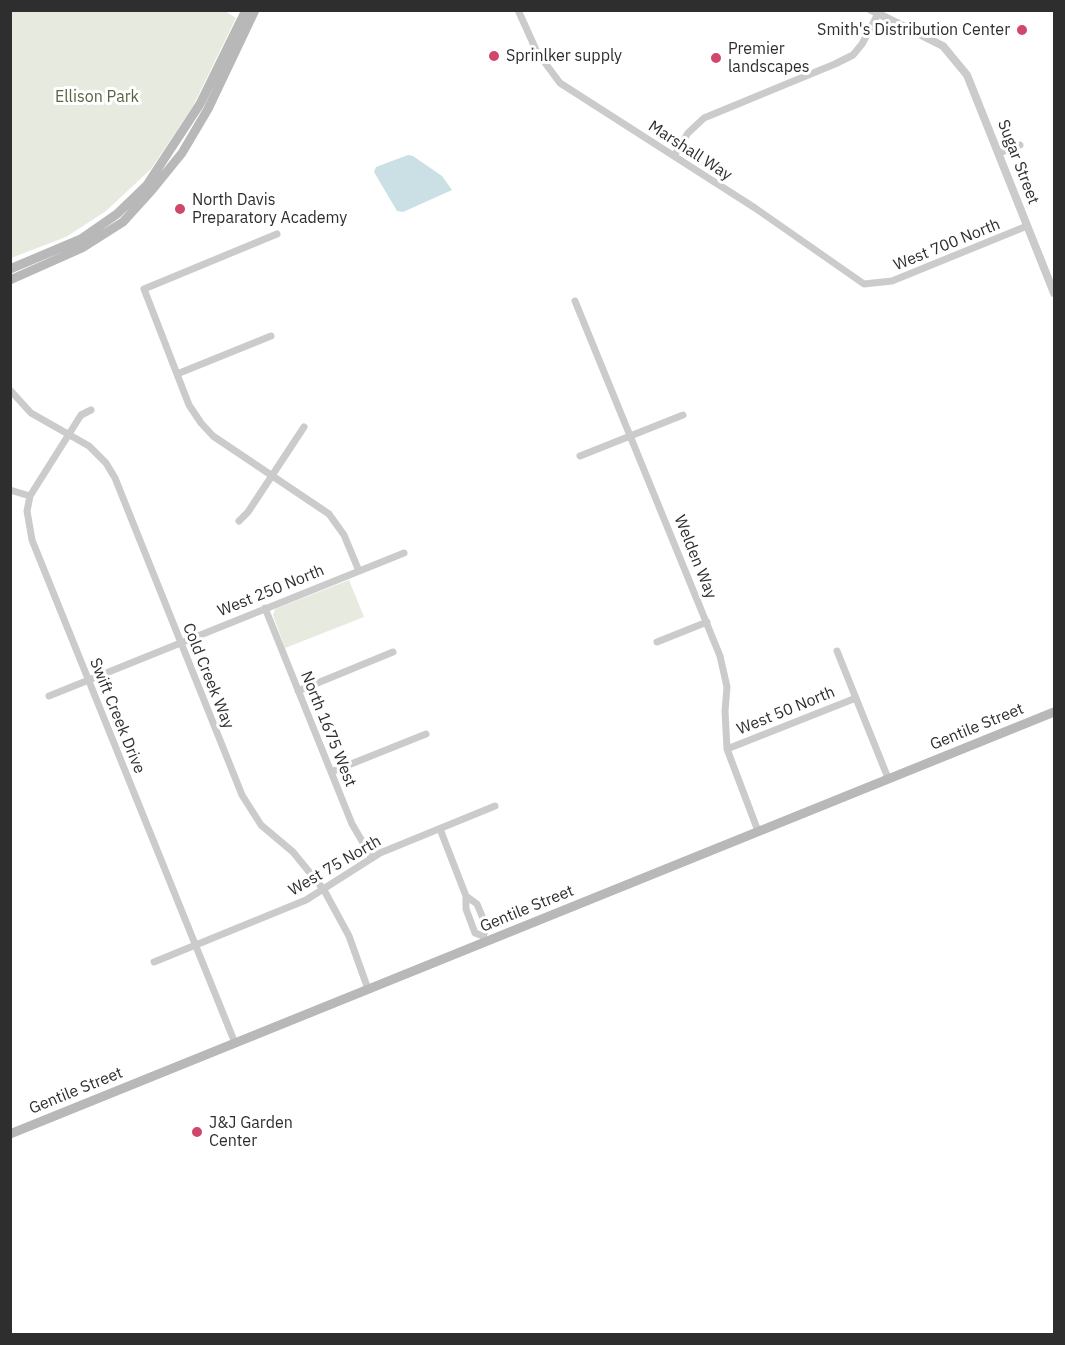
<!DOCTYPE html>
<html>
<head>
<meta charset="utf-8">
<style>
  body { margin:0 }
  #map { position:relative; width:1065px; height:1345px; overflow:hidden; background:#fff; font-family:"IBM Plex Sans",sans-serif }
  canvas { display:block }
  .frame { position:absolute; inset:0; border:12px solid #2e2e2e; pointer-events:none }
</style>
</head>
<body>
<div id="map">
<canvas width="1065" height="1345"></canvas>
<div class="frame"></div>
</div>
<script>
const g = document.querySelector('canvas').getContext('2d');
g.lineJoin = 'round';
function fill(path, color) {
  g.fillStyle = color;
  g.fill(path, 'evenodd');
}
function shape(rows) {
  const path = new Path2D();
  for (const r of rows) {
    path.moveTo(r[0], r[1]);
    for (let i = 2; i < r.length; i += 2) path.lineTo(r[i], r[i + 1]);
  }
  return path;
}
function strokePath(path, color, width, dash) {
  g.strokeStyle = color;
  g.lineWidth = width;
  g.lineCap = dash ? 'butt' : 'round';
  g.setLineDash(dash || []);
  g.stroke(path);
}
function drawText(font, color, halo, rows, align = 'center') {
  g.font = font + ' "IBM Plex Sans",sans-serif';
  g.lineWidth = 6;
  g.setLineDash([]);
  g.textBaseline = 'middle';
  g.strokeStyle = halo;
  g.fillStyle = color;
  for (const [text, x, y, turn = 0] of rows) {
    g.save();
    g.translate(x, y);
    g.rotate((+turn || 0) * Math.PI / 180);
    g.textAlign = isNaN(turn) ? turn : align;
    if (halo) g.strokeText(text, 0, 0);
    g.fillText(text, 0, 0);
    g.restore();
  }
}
fill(shape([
  [225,11,236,18,193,106,151,169,106,211,66,237,11,258,11,11],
  [349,580,364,617,285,648,273,615,275,609]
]), '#e7eade');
fill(shape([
  [408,155,413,156,442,176,452,190,403,212,397,211,374,172,376,167]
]), '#cae0e5');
strokePath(shape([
  [518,10,537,52,560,83,755,208,864,284,892,281,1027,226],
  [999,153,1020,145],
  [674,156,688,133,704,118,835,64,853,55,862,44,878,14],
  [277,234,144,289,189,405,201,423,213,436,329,514,344,535,359,571],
  [575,301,720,656,727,687,725,711,727,749,758,831],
  [177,374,271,336],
  [10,390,31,413,89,446,106,463,115,478,242,795,261,825,293,852,324,890,349,936,368,989],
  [91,410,81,415,30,496,27,511,32,540,235,1043],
  [580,456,683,415],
  [10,490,30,496],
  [239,521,248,512,304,427],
  [265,608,352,824,372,858],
  [657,642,707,622],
  [837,651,888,778],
  [298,691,393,652],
  [49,696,404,553],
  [727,749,856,698],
  [331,772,426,734],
  [440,829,466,896,466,909,475,933,483,936,485,941],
  [466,896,477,904,487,928,483,936],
  [154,962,306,900,380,853,495,806]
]), '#cbcbcb', 7);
strokePath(shape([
  [871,10,943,46,967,75,1054,293]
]), '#cbcbcb', 8);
strokePath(shape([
  [10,269,81,239,117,214,147,185,200,104,246,10],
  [10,280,82,248,123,222,152,190,182,153,208,109,255,10],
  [10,1134,1054,712]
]), '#b8b8b8', 9);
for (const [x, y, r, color] of [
  [1022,30,6,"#cf476a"],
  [494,56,6,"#cf476a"],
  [716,58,6,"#cf476a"],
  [180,209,6,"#cf476a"],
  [197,1132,6,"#cf476a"]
]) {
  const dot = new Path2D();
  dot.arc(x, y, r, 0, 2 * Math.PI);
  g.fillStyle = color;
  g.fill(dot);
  strokePath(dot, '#fff', 2);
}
drawText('16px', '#2e2e2e', '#fff', [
  ["Smith's Distribution Center",1010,30,"right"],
  ["Premier",728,49],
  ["landscapes",728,67],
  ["Sprinlker supply",506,56],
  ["North Davis",192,200],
  ["Preparatory Academy",192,218],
  ["J&J Garden",209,1123],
  ["Center",209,1141]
], 'left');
drawText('16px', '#586541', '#fff', [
  ["Ellison Park",97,97]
]);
drawText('16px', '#2e2e2e', '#fff', [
  ["Marshall Way",690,151,33],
  ["Sugar Street",1018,162,69],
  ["West 700 North",947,245,-22],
  ["Welden Way",695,557,68],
  ["West 250 North",271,591,-22],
  ["Cold Creek Way",208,676,68],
  ["West 50 North",786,711,-22],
  ["Swift Creek Drive",117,716,68],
  ["Gentile Street",977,727,-22],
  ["North 1675 West",328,729,68],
  ["West 75 North",335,866,-30],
  ["Gentile Street",527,909,-22],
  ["Gentile Street",76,1091,-22]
]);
</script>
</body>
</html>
